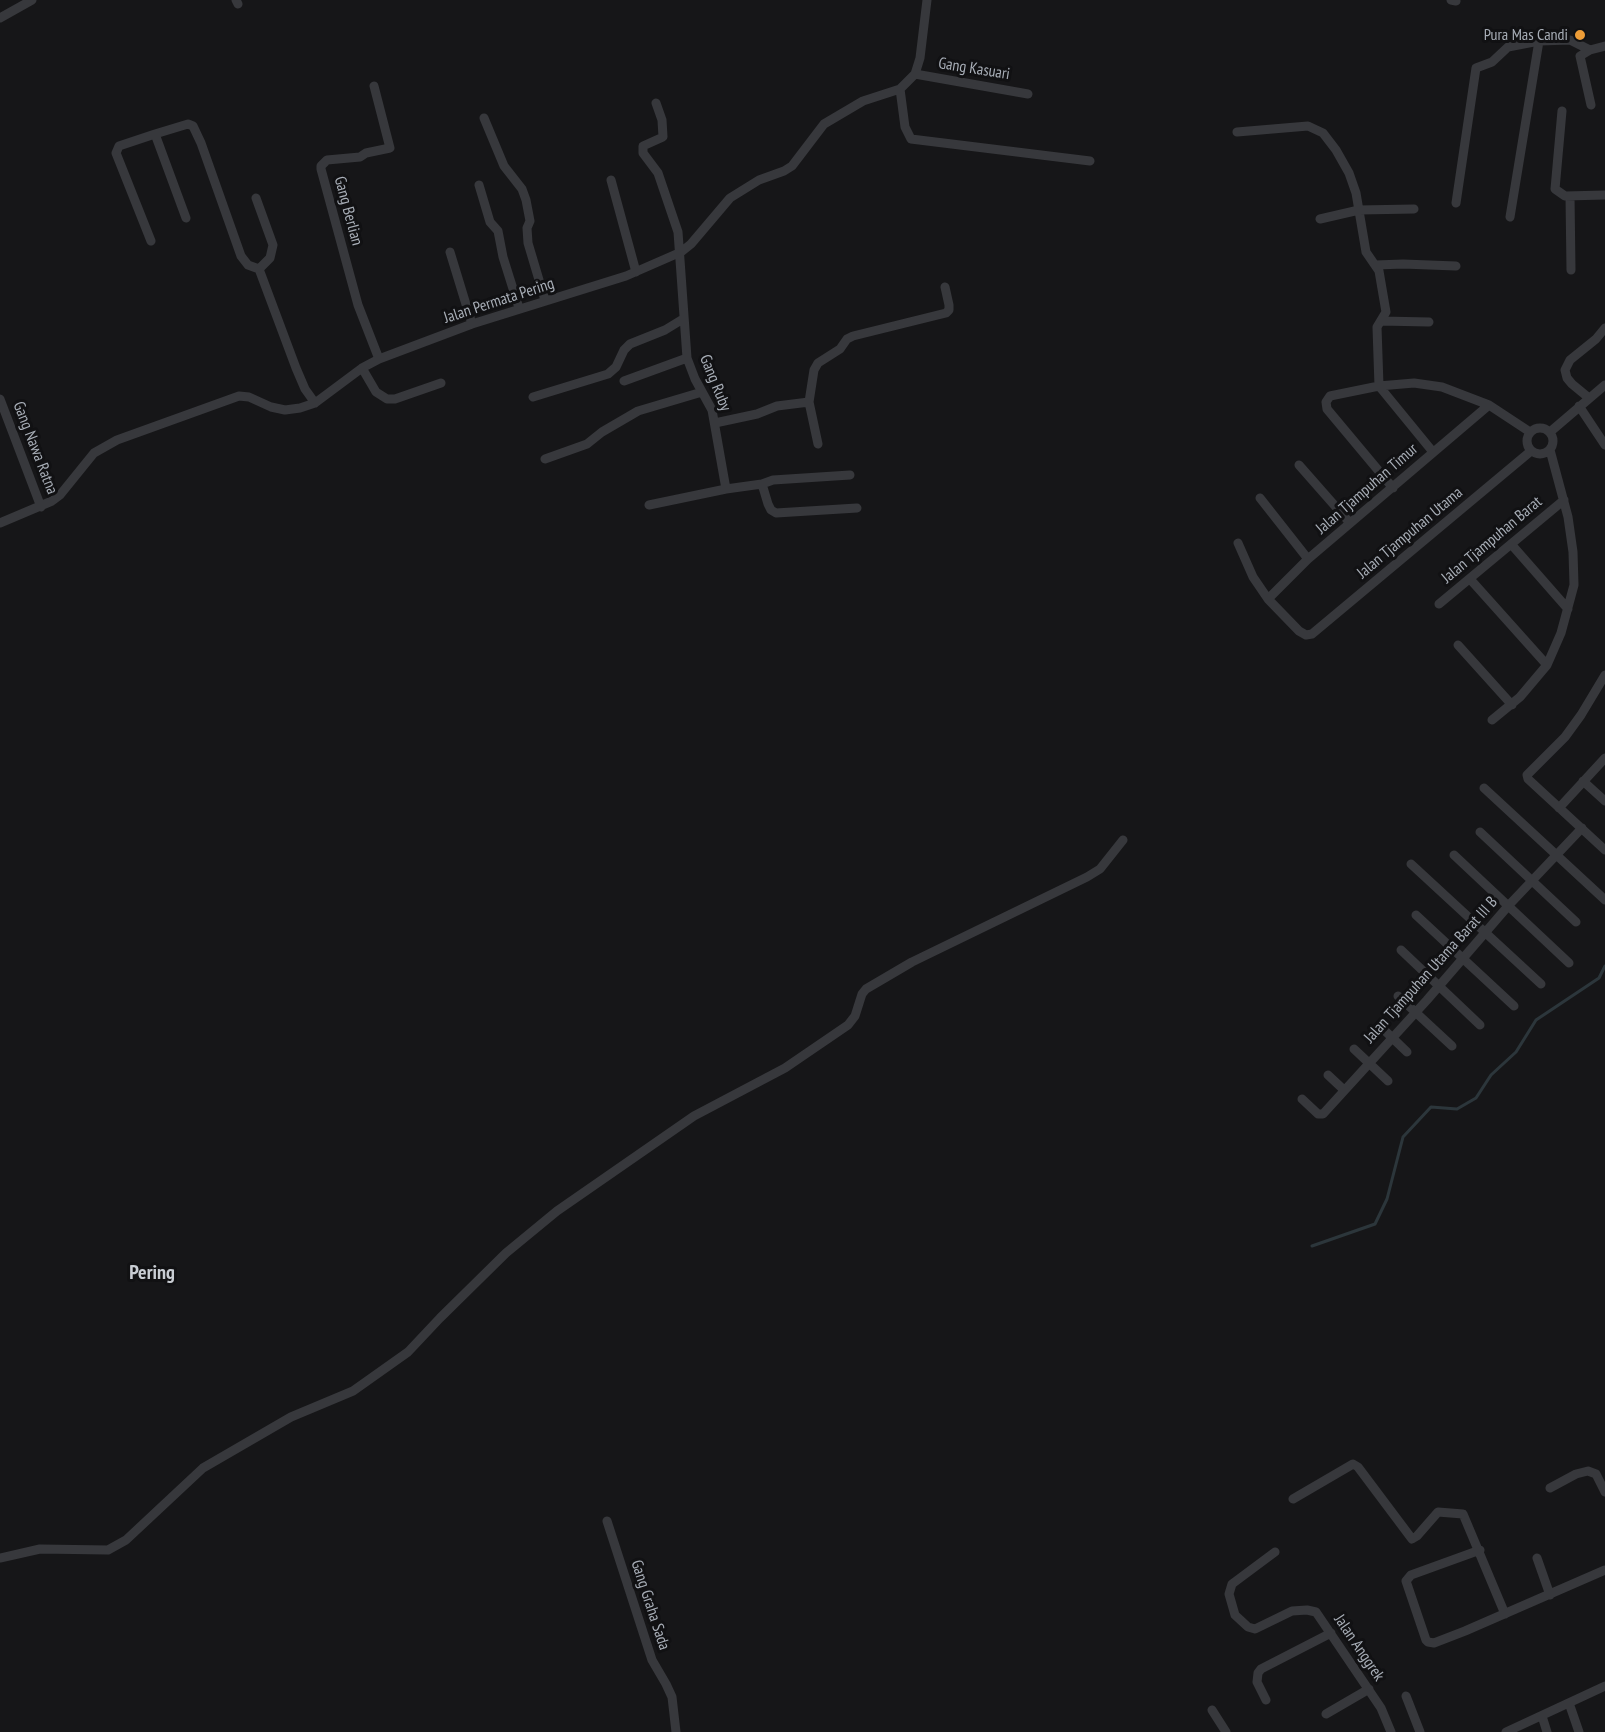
<!DOCTYPE html>
<html>
<head>
<meta charset="utf-8">
<style>
  body { margin:0 }
  canvas { display:block; background:#161618 }
</style>
</head>
<body>
<canvas width="1605" height="1732"></canvas>
<script>
const g = document.querySelector('canvas').getContext('2d');
g.lineJoin = 'round';
function shape(rows) {
  const path = new Path2D();
  for (const r of rows) {
    if (r.length === 3) {
      path.moveTo(r[0] + r[2], r[1]);
      path.arc(r[0], r[1], r[2], 0, 2 * Math.PI);
      continue;
    }
    path.moveTo(r[0], r[1]);
    for (let i = 2; i < r.length; i += 2) path.lineTo(r[i], r[i + 1]);
  }
  return path;
}
function strokePath(path, color, width, dash) {
  g.strokeStyle = color;
  g.lineWidth = width;
  g.lineCap = dash ? 'butt' : 'round';
  g.setLineDash(dash || []);
  g.stroke(path);
}
function drawText(font, color, halo, rows, align = 'center') {
  g.font = font + ' "PT Sans Narrow",sans-serif';
  g.lineWidth = 6;
  g.setLineDash([]);
  g.textBaseline = 'middle';
  g.strokeStyle = halo;
  g.fillStyle = color;
  for (const [text, x, y, turn = 0] of rows) {
    g.save();
    g.translate(x, y);
    g.rotate((+turn || 0) * Math.PI / 180);
    g.textAlign = isNaN(turn) ? turn : align;
    if (halo) g.strokeText(text, 0, 0);
    g.fillText(text, 0, 0);
    g.restore();
  }
}
strokePath(shape([
  [1312,1246,1375,1224,1387,1199,1403,1137,1431,1107,1457,1109,1476,1098,1491,1075,1516,1052,1536,1020,1599,978,1605,966]
]), '#2c363b', 3);
strokePath(shape([
  [236,0,238,4],
  [1451,0,1456,1],
  [0,18,32,0],
  [915,74,1028,94],
  [374,86,390,148,366,153,360,157,327,160,321,166,321,169,358,305,379,359],
  [900,89,905,127,911,139,1090,161],
  [656,103,662,120,663,137,643,146,643,153,658,173,678,232,687,358,695,379,712,410,726,489],
  [1591,105,1580,56,1590,50,1605,46],
  [1562,111,1555,189,1565,196,1605,195],
  [484,118,504,166,522,189,526,200,530,221,527,228,528,243,545,300],
  [1237,132,1308,126,1323,133,1336,150,1349,173,1356,193,1366,252,1379,271,1386,312,1377,327,1379,386,1433,452],
  [611,180,636,272],
  [479,185,490,222,498,231,503,257,519,308],
  [1570,196,1571,270],
  [256,198,273,245,270,258,259,269],
  [1456,203,1476,68,1492,62,1508,47,1539,41,1570,40,1590,50],
  [1510,217,1539,41],
  [186,218,155,134,188,124,193,126,201,143,241,256,248,265,259,269,296,368,305,389,315,403],
  [1320,219,1359,210,1414,209],
  [151,241,116,153,119,146,155,134],
  [450,252,472,324],
  [1376,265,1403,264,1456,266],
  [1381,321,1429,322],
  [362,368,376,392,387,399,395,399,441,383],
  [624,381,687,358],
  [533,397,608,374,616,367,624,350,630,344,665,330,683,319],
  [1589,398,1572,384,1567,378,1565,370,1570,360,1596,339,1605,328],
  [0,399,41,507],
  [1579,406,1605,445],
  [715,423,757,414,777,406,809,402],
  [1540,441,13],
  [1550,432,1605,385],
  [818,444,809,402,814,370,818,363,840,349,847,339,853,336,946,313,949,310,949,305,945,287],
  [545,459,587,444,602,432,638,411,702,392],
  [1299,465,1350,523],
  [762,484,768,504,771,510,776,513,857,508],
  [1393,488,1327,409,1326,402,1330,396,1379,386,1414,383,1442,387,1489,405,1530,432],
  [1260,498,1308,559],
  [649,505,726,489,762,484,773,480,850,475],
  [0,523,52,501,60,495,94,453,117,440,239,396,249,397,271,407,285,410,300,408,315,403,362,368,379,359,472,324,626,276,681,252,691,244,730,198,759,180,784,171,792,166,824,124,863,101,900,89,915,74,920,58,927,0],
  [1238,543,1253,577,1268,599,1299,631,1306,635,1312,634,1531,451],
  [1511,544,1568,609],
  [1470,579,1547,665],
  [1268,599,1308,559,1489,405],
  [1439,604,1564,500],
  [1458,645,1512,705],
  [1605,675,1581,715,1565,737,1527,775,1528,779,1605,850],
  [1492,720,1520,697,1547,665,1561,633,1574,585,1573,552,1568,517,1550,450],
  [1583,781,1605,801],
  [1484,788,1605,900],
  [1559,808,1605,758],
  [1480,832,1576,922],
  [1454,855,1569,963],
  [1411,864,1541,984],
  [1416,915,1514,1006],
  [1401,950,1480,1025],
  [1398,996,1452,1046],
  [1380,1026,1407,1052],
  [1354,1049,1388,1081],
  [1328,1075,1344,1090],
  [1302,1099,1318,1114,1323,1114,1427,1000,1509,905,1582,828],
  [1550,1488,1576,1474,1588,1471,1596,1474,1605,1492],
  [1293,1499,1353,1464,1358,1467,1412,1539,1417,1536,1438,1512,1463,1514,1505,1614],
  [607,1521,652,1660,666,1684,672,1697,676,1732],
  [1480,1550,1411,1575,1406,1581,1426,1640,1428,1642,1434,1643,1465,1631,1605,1570],
  [1275,1552,1232,1584,1229,1594,1235,1615,1248,1627,1255,1629,1292,1611,1307,1610,1316,1612,1381,1708,1391,1732],
  [0,1558,40,1549,108,1550,126,1540,203,1468,291,1417,353,1391,408,1352,440,1318,506,1253,557,1211,694,1116,785,1068,848,1025,855,1016,862,994,866,989,912,962,1087,877,1100,869,1123,840],
  [1537,1558,1550,1595],
  [1406,1696,1420,1732],
  [1266,1700,1257,1682,1258,1673,1261,1669,1331,1633],
  [1569,1703,1579,1732],
  [1212,1710,1226,1732],
  [1326,1714,1369,1689],
  [1542,1716,1547,1732],
  [1506,1732,1605,1686]
]), '#37383c', 9);
for (const [x, y, r, color] of [
  [1580,35,6,"#ee9d37"]
]) {
  const dot = new Path2D();
  dot.arc(x, y, r, 0, 2 * Math.PI);
  g.fillStyle = color;
  g.fill(dot);
  strokePath(dot, '#111113', 2);
}
drawText('16px', '#a8aeb7', '#111113', [
  ["Pura Mas Candi",1568,35]
], 'right');
drawText('16px', '#a8aeb7', '#111113', [
  ["Gang Kasuari",974,69,9],
  ["Gang Berlian",348,211,75],
  ["Jalan Permata Pering",499,301,-18],
  ["Gang Ruby",715,383,68],
  ["Gang Nawa Ratna",35,448,69],
  ["Jalan Tjampuhan Timur",1367,489,-41],
  ["Jalan Tjampuhan Utama",1410,533,-40],
  ["Jalan Tjampuhan Barat",1492,540,-40],
  ["Jalan Tjampuhan Utama Barat III B",1431,970,-48],
  ["Gang Graha Sada",650,1605,72],
  ["Jalan Anggrek",1359,1648,56]
]);
drawText('bold 20px', '#c9cdd3', '#111113', [
  ["Pering",152,1273]
]);
</script>
</body>
</html>
